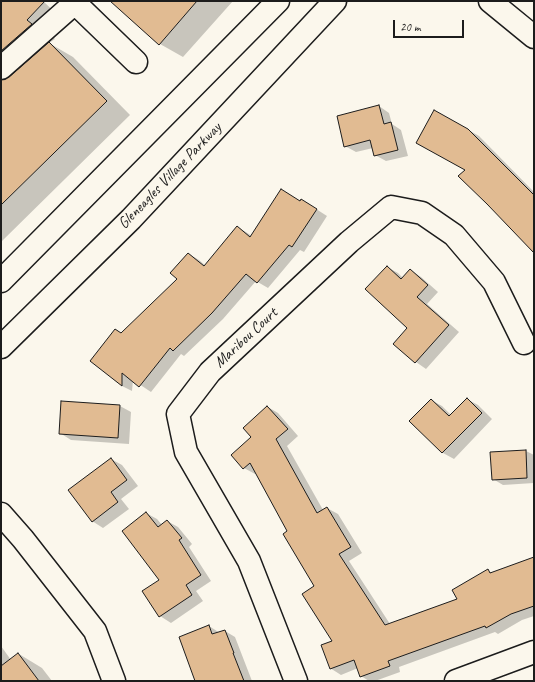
<!DOCTYPE html>
<html>
<head>
<meta charset="utf-8">
<style>
  body { margin:0 }
  #map { position:relative; width:535px; height:682px; overflow:hidden; background:#fbf7ec; font-family:Caveat,sans-serif }
  canvas { display:block }
  .frame { position:absolute; inset:0; border:2px solid #1c1c1c; pointer-events:none }
  .scale { position:absolute; left:393px; top:20px; width:71px; height:18px; box-sizing:border-box; border:2px solid #1c1c1c; border-top:0; padding-left:5px; font-size:12px; line-height:14px; white-space:nowrap; color:#1c1c1c; -webkit-text-stroke:3px #fbf7ec; paint-order:stroke }
</style>
</head>
<body>
<div id="map">
<canvas width="535" height="682"></canvas>
<div class="frame"></div>
<div class="scale">20 m</div>
</div>
<script>
const g = document.querySelector('canvas').getContext('2d');
g.lineJoin = 'round';
function fill(path, color) {
  g.fillStyle = color;
  g.fill(path, 'evenodd');
}
function shape(rows) {
  const path = new Path2D();
  for (const r of rows) {
    path.moveTo(r[0], r[1]);
    for (let i = 2; i < r.length; i += 2) path.lineTo(r[i], r[i + 1]);
  }
  return path;
}
function strokePath(path, color, width, dash) {
  g.strokeStyle = color;
  g.lineWidth = width;
  g.lineCap = dash ? 'butt' : 'round';
  g.setLineDash(dash || []);
  g.stroke(path);
}
function drawText(font, color, halo, rows, align = 'center') {
  g.font = font + ' Caveat,sans-serif';
  g.lineWidth = 3;
  g.setLineDash([]);
  g.textBaseline = 'middle';
  g.strokeStyle = halo;
  g.fillStyle = color;
  for (const [text, x, y, turn = 0] of rows) {
    g.save();
    g.translate(x, y);
    g.rotate((+turn || 0) * Math.PI / 180);
    g.textAlign = isNaN(turn) ? turn : align;
    if (halo) g.strokeText(text, 0, 0);
    g.fillText(text, 0, 0);
    g.restore();
  }
}
fill(shape([
  [1,1,43,1,63,20,50,34,55,39,49,43,73,57,130,115,1,242],
  [111,1,233,1,183,57,160,44],
  [379,106,389,113,392,124,401,130,408,156,386,161,375,155,373,148,356,152,345,146],
  [467,129,479,136,534,192,534,252,466,170],
  [302,200,327,216,304,252,300,250,268,288,256,281,223,319,184,356,181,354,151,392,133,380,132,391,122,386,91,360,122,334,178,279,189,254,199,260,206,266,238,227,252,236],
  [387,267,398,273,403,278,411,270,421,277,438,292,427,304,459,332,426,369,416,362,408,328],
  [467,399,478,405,492,419,454,459,443,453,411,421,431,400,442,406,451,415],
  [62,402,120,406,131,412,129,444,71,440,60,433],
  [268,407,278,413,298,436,287,446,323,510,327,508,338,514,362,553,349,561,390,624,458,599,488,571,493,573,534,558,534,616,522,620,498,634,495,632,399,667,400,672,375,681,369,681,361,676,358,668,341,675,330,668,333,641,316,586,289,531,256,473,255,474,244,468,252,437],
  [526,451,534,455,534,483,503,485,493,479],
  [111,459,122,465,138,486,121,499,129,509,103,528,92,521],
  [146,513,157,519,162,525,167,521,178,527,192,544,189,547,211,581,196,591,203,601,171,623,160,616,161,580],
  [209,626,220,633,225,631,235,637,252,681,196,681],
  [1,646,11,660,19,654,42,668,52,681,1,681]
]), '#0003');
const building = shape([
  [1,1,45,1,27,20,32,24,1,51,1,1],
  [110,1,197,1,159,45,110,1],
  [49,42,107,101,1,205,1,80,9,77,49,42],
  [379,105,384,124,391,122,398,150,374,156,370,140,344,147,337,116,379,105],
  [434,110,468,129,534,195,534,253,487,204,458,176,465,170,416,143,434,110],
  [281,189,300,201,301,199,317,209,292,247,289,245,257,283,246,274,212,313,173,351,170,348,139,387,122,373,122,386,90,361,115,329,121,333,177,279,170,273,188,253,204,266,237,226,250,237,281,189],
  [387,266,401,279,410,269,428,285,417,297,449,325,415,363,393,344,407,328,365,289,387,266],
  [467,398,482,413,442,453,409,421,431,399,449,416,467,398],
  [61,401,120,405,118,438,59,434,61,401],
  [267,406,288,429,276,439,317,513,327,507,351,547,339,554,385,625,457,599,452,590,488,569,490,573,534,557,534,606,511,614,486,628,485,626,388,661,390,666,360,677,354,660,330,669,321,645,332,641,302,594,314,586,283,534,287,531,250,463,243,469,231,455,251,437,243,428,267,406],
  [526,450,527,478,492,480,490,452,526,450],
  [111,458,127,480,111,492,118,502,92,522,68,490,111,458],
  [146,512,158,527,167,520,182,538,179,540,201,575,186,585,192,595,159,617,142,591,159,580,122,531,146,512],
  [209,625,212,634,225,630,234,653,233,653,244,681,195,681,179,637,209,625],
  [18,653,39,681,1,681,1,666,18,653]
]);
fill(building, '#e1bb92');
strokePath(building, '#1c1c1c', 1);
const minor = shape([
  [73,1,136,62],
  [1,68,77,1],
  [296,681,249,561,186,452,178,414,210,372,349,242,391,207,422,213,454,235,494,282,524,343],
  [456,681,534,652]
]);
const tertiary = shape([
  [1,281,278,1],
  [1,347,131,219,335,1],
  [1,514,23,539,95,631,114,681]
]);
const primary = shape([
  [490,1,534,37]
]);
strokePath(minor, '#1c1c1c', 25);
strokePath(tertiary, '#1c1c1c', 25);
strokePath(primary, '#1c1c1c', 25);
strokePath(minor, '#fbf7ec', 22);
strokePath(tertiary, '#fbf7ec', 22);
strokePath(primary, '#fbf7ec', 22);
drawText('16px', '#1c1c1c', '#fbf7ec', [
  ["Gleneagles Village Parkway",170,176,-46],
  ["Maribou Court",246,338,-43]
]);
</script>
</body>
</html>
